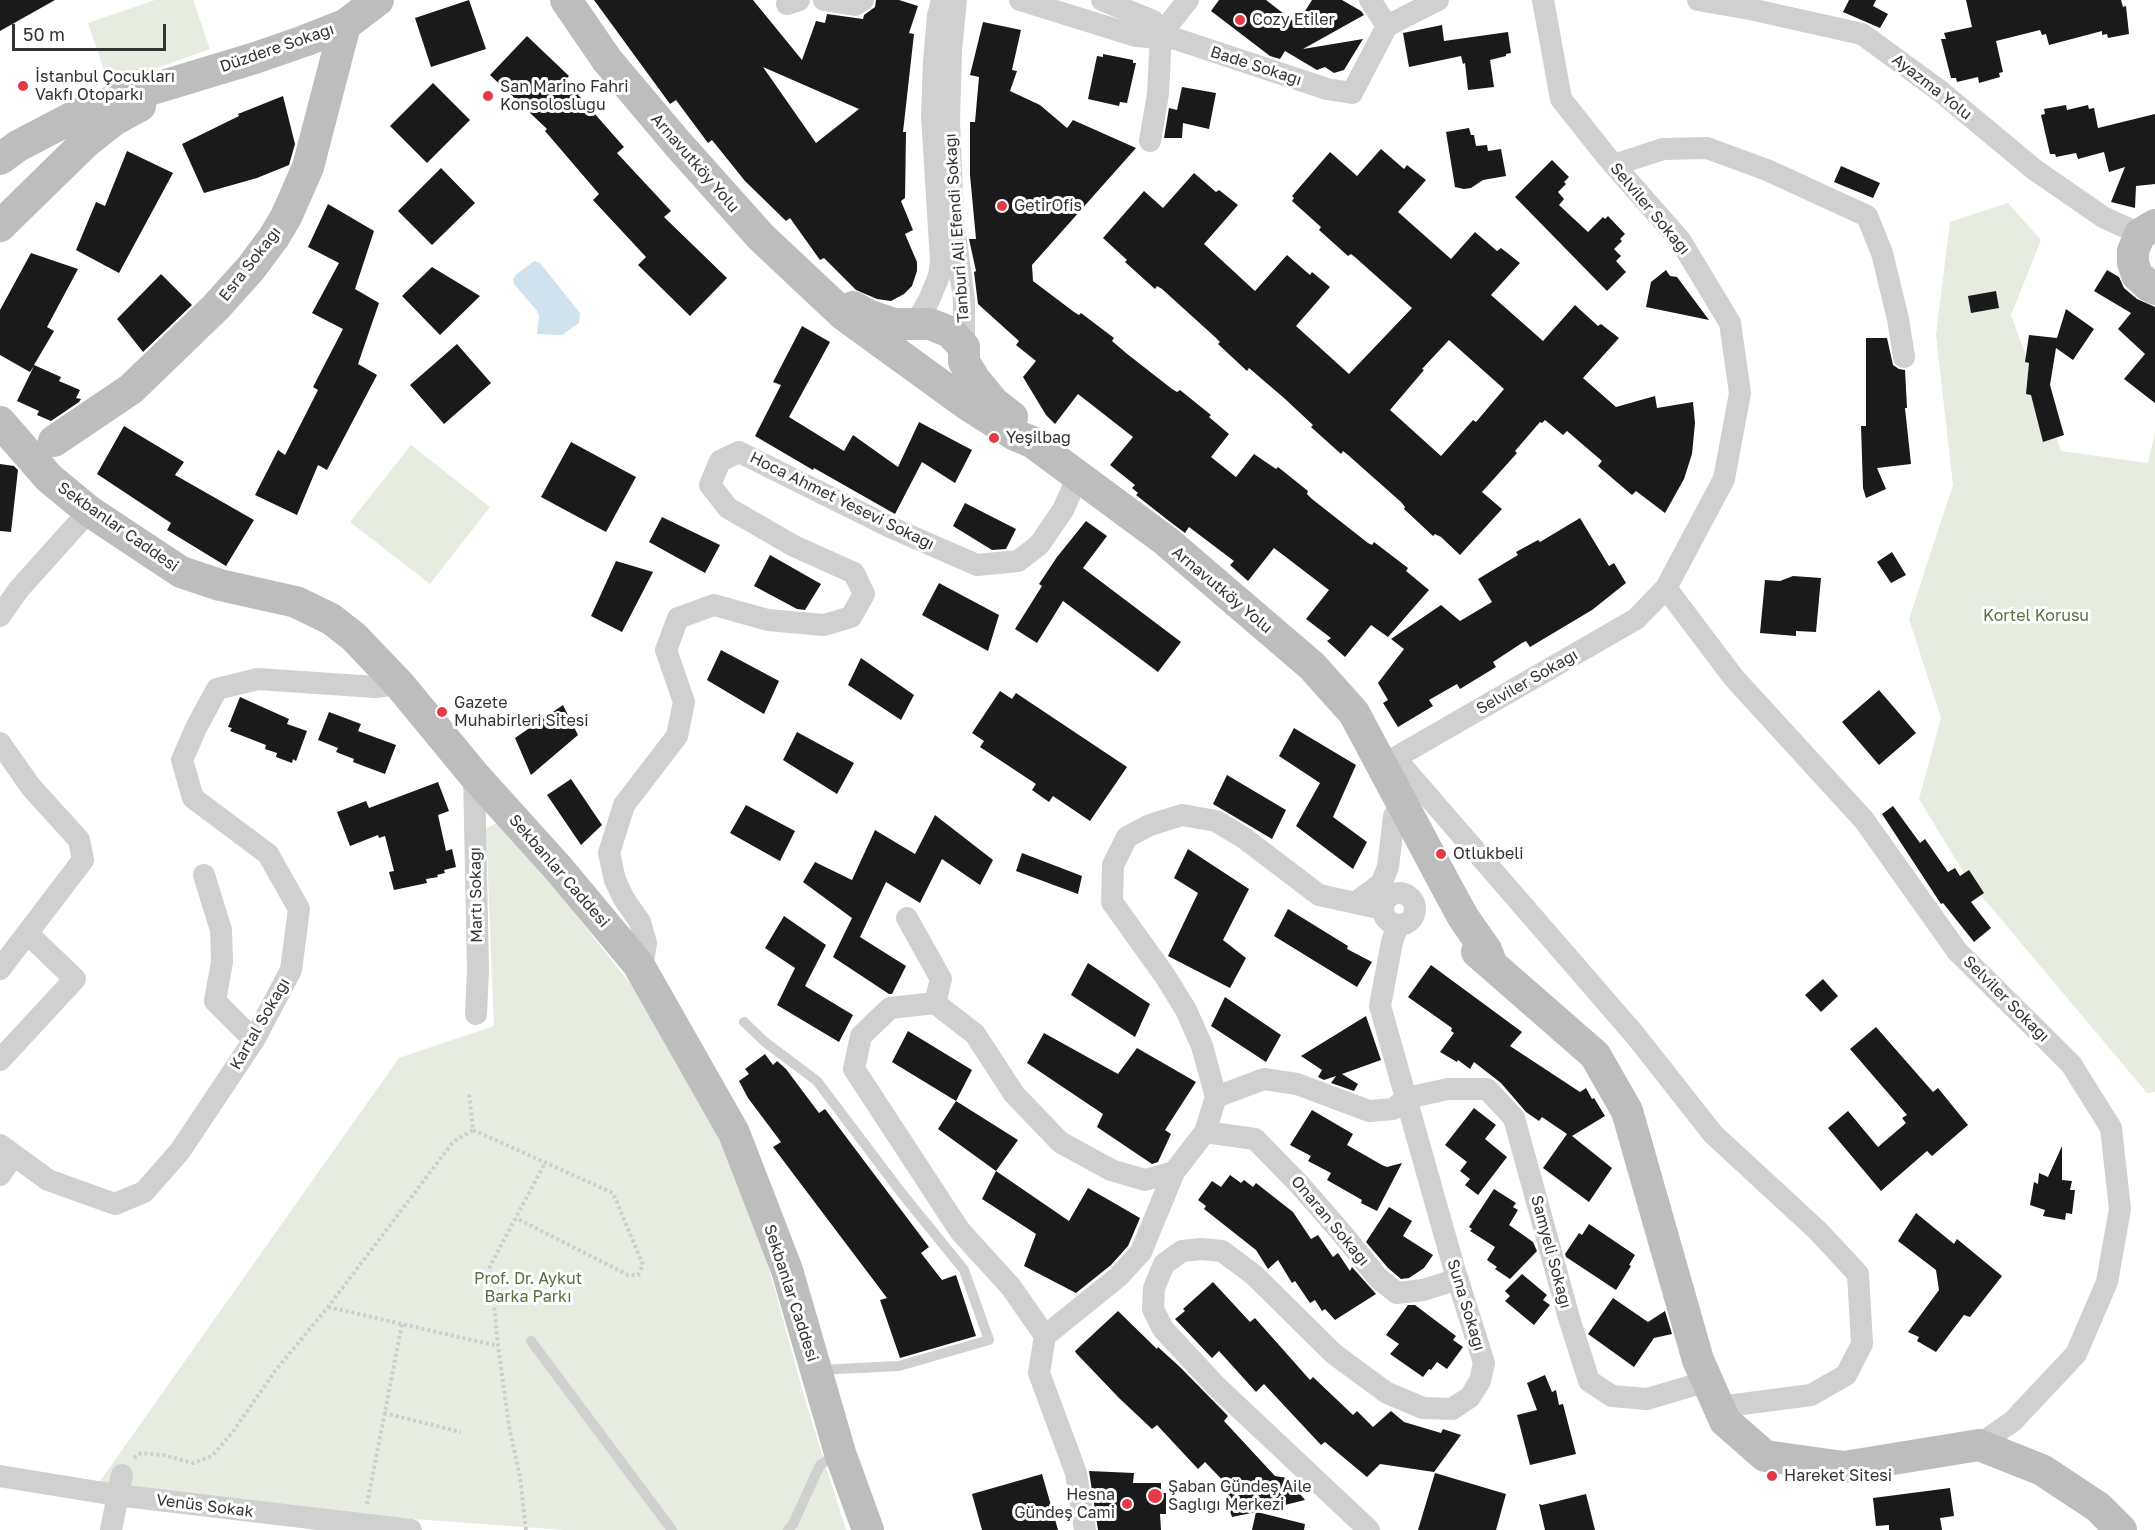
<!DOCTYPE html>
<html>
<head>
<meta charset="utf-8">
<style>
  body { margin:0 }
  #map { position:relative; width:2155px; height:1530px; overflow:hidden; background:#fff; font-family:"Golos Text",sans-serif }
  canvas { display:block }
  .scale { position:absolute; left:12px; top:24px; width:154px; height:27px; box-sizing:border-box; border:3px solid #333; border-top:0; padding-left:8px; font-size:18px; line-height:21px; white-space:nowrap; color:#333; -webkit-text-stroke:4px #fff; paint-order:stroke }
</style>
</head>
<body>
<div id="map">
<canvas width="2155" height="1530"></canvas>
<div class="scale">50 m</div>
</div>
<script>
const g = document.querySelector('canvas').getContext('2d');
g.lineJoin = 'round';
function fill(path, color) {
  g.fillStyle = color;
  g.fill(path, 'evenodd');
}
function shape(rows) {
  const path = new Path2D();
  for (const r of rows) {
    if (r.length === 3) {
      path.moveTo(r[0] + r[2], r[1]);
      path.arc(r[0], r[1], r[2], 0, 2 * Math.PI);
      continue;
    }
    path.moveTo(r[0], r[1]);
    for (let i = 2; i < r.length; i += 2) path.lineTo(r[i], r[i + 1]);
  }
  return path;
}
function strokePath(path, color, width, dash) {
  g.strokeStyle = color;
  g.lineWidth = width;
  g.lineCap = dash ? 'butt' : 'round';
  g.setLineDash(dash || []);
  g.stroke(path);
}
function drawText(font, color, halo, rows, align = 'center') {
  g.font = font + ' "Golos Text",sans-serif';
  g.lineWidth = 6;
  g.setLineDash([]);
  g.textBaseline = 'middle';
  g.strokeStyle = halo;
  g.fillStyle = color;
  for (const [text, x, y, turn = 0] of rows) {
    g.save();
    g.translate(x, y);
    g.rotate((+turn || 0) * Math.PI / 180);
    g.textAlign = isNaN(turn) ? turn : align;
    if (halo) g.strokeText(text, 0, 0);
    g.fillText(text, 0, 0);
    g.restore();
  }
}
fill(shape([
  [155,0,193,0,210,49,109,85,88,23],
  [2008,203,2041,240,2011,315,2061,451,2148,463,2155,432,2155,1092,2147,1093,1968,880,1919,799,1941,718,1909,619,1953,485,1936,335,1950,222],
  [411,445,490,507,430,584,350,522],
  [501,820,640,996,695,1086,751,1203,806,1403,846,1530,565,1530,316,1512,98,1484,399,1058,494,1026,486,829]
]), '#e6ecdf');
fill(shape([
  [534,261,540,263,580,313,579,323,562,335,537,334,539,316,537,311,514,284,513,279,517,274]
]), '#cfe2ee');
fill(shape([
  [0,0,55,0,0,31],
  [469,0,486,49,431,67,415,18],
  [594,0,753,0,802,60,816,21,825,23,827,14,863,19,864,15,875,7,876,0,899,0,918,6,909,33,914,34,903,132,906,132,905,198,901,201,913,230,905,234,917,262,917,271,912,286,904,294,891,301,877,299,856,290,824,258,820,260,790,218,786,221,745,181,712,140,708,143,676,100,670,104],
  [763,67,859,109,816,143],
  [1219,0,1266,0,1297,24,1312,0,1342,0,1361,11,1364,15,1303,49,1363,39,1344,70,1334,73,1325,67,1317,70,1285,51,1280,59,1270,56,1211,11],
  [1849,0,1876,0,1873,6,1888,14,1880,28,1843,12],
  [1966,0,2121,0,2123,7,2126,6,2129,34,2108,38,2107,34,2102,35,2102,31,2049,45,2046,34,2042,35,2040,30,1996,41,2003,72,1999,73,2000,77,1979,83,1978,77,1957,82,1956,78,1951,78,1941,39,1946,39,1944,33,1972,27],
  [983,22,1021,30,1012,70,1017,71,1010,91,1040,105,1067,128,1073,120,1136,148,1032,265,1033,281,1074,312,1079,315,1081,313,1114,338,1112,341,1126,353,1172,389,1177,392,1180,390,1211,415,1209,417,1229,434,1211,457,1236,477,1254,454,1276,469,1278,467,1308,491,1307,494,1312,499,1368,543,1372,545,1374,542,1408,568,1406,571,1429,590,1388,637,1371,625,1345,657,1327,641,1331,638,1306,619,1329,590,1274,548,1248,581,1230,565,1234,561,1189,527,1185,533,1169,521,1136,495,1138,493,1132,488,1135,485,1110,465,1133,437,1078,394,1055,424,1046,415,1023,377,1036,361,1016,345,1019,341,978,304,974,272,976,271,969,239,976,239,970,175,970,122,975,122,979,77,970,75],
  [1442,25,1444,41,1508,32,1511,53,1506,54,1506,56,1490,60,1494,87,1468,90,1465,63,1463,64,1461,56,1409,67,1403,33],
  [527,36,569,76,565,80,624,147,617,153,671,211,664,217,727,278,690,316,638,265,646,257,593,200,599,194,545,131,547,129,490,75],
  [1103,54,1133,60,1133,63,1136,63,1127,103,1120,102,1119,106,1088,99,1097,56,1103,57],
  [433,83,470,120,427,163,390,126],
  [1182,87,1216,93,1209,129,1183,123,1182,138,1164,138,1169,108,1177,110],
  [283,96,295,144,289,165,257,178,204,193,182,144,239,116,238,114],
  [2066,105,2067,110,2088,105,2089,109,2094,108,2098,128,2155,114,2155,184,2136,186,2135,208,2111,202,2125,167,2109,172,2104,152,2078,159,2076,153,2056,157,2055,154,2050,154,2041,115,2045,114,2044,109],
  [1469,128,1471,135,1474,135,1476,146,1487,145,1488,151,1501,149,1506,176,1483,180,1471,188,1464,189,1455,187,1446,132],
  [1381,149,1404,169,1407,165,1426,180,1398,212,1451,259,1475,232,1497,251,1501,248,1520,263,1491,295,1543,341,1575,305,1598,326,1601,324,1619,338,1583,378,1616,407,1655,396,1657,408,1693,402,1695,423,1692,454,1684,479,1665,513,1636,491,1632,495,1598,466,1602,461,1567,431,1563,435,1545,420,1542,423,1540,422,1515,451,1517,453,1482,492,1502,509,1460,555,1441,537,1435,534,1433,536,1404,509,1405,507,1401,502,1348,455,1343,451,1341,454,1311,427,1313,425,1284,398,1249,368,1247,371,1218,344,1220,342,1215,337,1162,289,1157,286,1155,289,1125,262,1127,260,1103,238,1144,191,1163,208,1194,173,1216,192,1219,190,1238,205,1204,244,1255,291,1287,255,1310,275,1312,272,1330,287,1296,326,1349,374,1412,308,1356,258,1351,254,1348,256,1319,230,1321,227,1292,201,1294,198,1292,196,1330,152,1357,176],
  [1449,340,1504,389,1476,422,1473,420,1441,456,1390,410,1424,370,1422,369],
  [127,151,173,173,119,273,76,250,96,202,105,206],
  [1552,160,1569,177,1564,182,1566,184,1558,192,1564,199,1559,205,1588,232,1603,217,1605,219,1608,216,1625,234,1620,239,1622,241,1614,249,1621,256,1616,261,1626,272,1607,291,1515,197],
  [1841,166,1880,183,1873,198,1834,182],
  [441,168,475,203,432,245,398,211],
  [328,204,374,231,355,289,379,303,358,364,377,375,327,470,318,465,297,515,255,495,278,450,285,455,318,390,313,387,343,329,312,313,339,263,308,247],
  [31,253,78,269,47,327,54,331,34,365,61,377,59,381,80,390,76,398,81,399,79,402,51,421,37,415,39,411,17,401,34,366,30,372,0,355,0,310],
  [432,267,480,296,440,335,402,296],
  [1666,270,1670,276,1677,277,1709,320,1646,307,1651,282],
  [2107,270,2119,277,2124,288,2137,299,2155,307,2155,403,2124,379,2145,354,2118,329,2131,313,2094,291],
  [161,274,192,305,143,352,117,319],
  [1996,291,1999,308,1971,313,1968,296],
  [2066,309,2094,329,2073,360,2056,348,2050,385,2064,435,2043,442,2031,395,2026,394,2029,363,2025,362,2029,335,2057,338],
  [802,326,830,342,789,417,844,451,853,435,898,467,919,422,972,450,955,483,922,462,895,514,814,468,813,470,755,436,781,385,773,382],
  [1866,338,1887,338,1893,365,1899,369,1905,370,1907,408,1905,408,1911,464,1877,468,1886,489,1866,498,1863,488,1861,426,1866,426],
  [457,344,491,383,444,424,410,385],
  [124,426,184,462,175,475,254,520,226,566,167,530,171,523,97,474],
  [571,442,636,477,606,532,541,497],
  [0,464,14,466,18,470,11,532,0,531],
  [965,503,1016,529,1006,549,992,550,953,526],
  [662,517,720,545,705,573,649,542],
  [1580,518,1609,566,1614,563,1626,583,1592,610,1530,647,1526,641,1522,643,1493,662,1496,667,1460,689,1457,684,1429,700,1433,706,1398,727,1383,703,1388,700,1378,683,1404,649,1391,639,1441,605,1460,621,1492,602,1478,579,1518,555,1516,552,1538,540,1540,542],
  [1086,521,1107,536,1083,568,1181,642,1158,672,1063,601,1037,643,1015,629,1042,586,1039,584,1057,557],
  [1892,552,1906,575,1891,583,1877,562],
  [770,555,821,584,805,610,797,609,754,586],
  [616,561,653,572,622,632,591,616],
  [1793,576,1821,578,1816,632,1796,631,1796,636,1760,633,1765,580,1780,581],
  [939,583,999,615,988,651,922,615],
  [721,650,779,681,764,714,707,680],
  [861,658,914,695,901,720,848,685],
  [1879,690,1916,733,1879,765,1842,722],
  [1000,691,1012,699,1016,693,1127,767,1090,821,1053,796,1049,802,1032,790,1036,784,980,747,984,741,972,733],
  [240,697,289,719,287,724,307,731,296,761,293,759,292,763,276,757,277,753,265,749,266,745,230,731,232,728,228,727],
  [563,705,578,735,531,775,515,738],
  [329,712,361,724,358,731,396,745,385,774,353,762,354,759,336,752,338,748,318,740],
  [1294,728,1356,765,1333,817,1367,842,1353,869,1296,826,1320,783,1279,756],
  [797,732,854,763,837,794,783,760],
  [1227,775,1286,810,1272,839,1213,804],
  [571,779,602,825,581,845,547,795],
  [438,782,449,811,438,815,446,851,452,849,456,867,444,870,445,873,437,875,438,877,426,879,427,883,394,890,389,872,394,871,385,836,379,838,378,835,350,846,337,812,366,801,369,808],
  [746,805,795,831,780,861,730,833],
  [1893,806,1920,843,1925,839,1948,872,1955,868,1960,876,1969,870,1984,893,1971,902,1991,928,1974,942,1943,903,1941,904,1882,814],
  [935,815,993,860,980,885,942,859,920,903,886,882,860,937,906,966,892,994,889,994,833,957,852,918,803,882,815,862,852,880,875,830,915,854],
  [1188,849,1249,889,1223,940,1246,958,1230,988,1168,956,1198,893,1174,878],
  [1022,853,1082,876,1078,894,1016,871],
  [1288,909,1348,946,1347,949,1372,962,1357,987,1274,936],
  [784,916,826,945,805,986,853,1015,839,1042,777,1005,795,968,765,948],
  [1088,963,1150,1004,1135,1037,1071,995],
  [1431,965,1522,1032,1510,1046,1580,1092,1586,1088,1592,1099,1594,1098,1605,1116,1572,1136,1612,1168,1589,1202,1543,1168,1567,1134,1542,1117,1539,1121,1526,1112,1501,1083,1474,1062,1470,1069,1458,1060,1457,1062,1440,1052,1454,1033,1451,1031,1452,1028,1408,997],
  [1823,979,1838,996,1821,1012,1805,995],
  [1225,997,1281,1035,1266,1062,1211,1026],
  [1366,1016,1381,1060,1342,1074,1358,1084,1354,1091,1331,1083,1336,1076,1324,1080,1318,1077,1322,1070,1301,1056],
  [1876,1027,1933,1092,1938,1088,1968,1125,1932,1156,1927,1151,1881,1191,1828,1128,1848,1111,1878,1147,1906,1123,1902,1118,1907,1115,1850,1049],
  [908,1031,972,1070,956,1101,892,1062],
  [1044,1033,1118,1074,1137,1048,1196,1082,1165,1130,1171,1134,1158,1162,1152,1164,1097,1127,1103,1114,1027,1063],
  [765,1054,773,1065,777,1061,786,1069,819,1113,825,1109,929,1247,921,1253,942,1280,956,1275,976,1336,900,1358,880,1300,887,1298,773,1147,781,1142,748,1098,739,1081,749,1074,745,1069],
  [956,1101,1018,1140,996,1171,938,1129],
  [1474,1108,1496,1125,1485,1139,1507,1157,1478,1195,1465,1185,1470,1179,1460,1171,1467,1162,1445,1145],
  [1312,1110,1353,1134,1347,1145,1382,1165,1387,1167,1402,1163,1377,1211,1361,1203,1362,1200,1327,1180,1331,1173,1308,1161,1311,1156,1290,1145],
  [2062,1146,2062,1180,2072,1181,2070,1190,2075,1190,2072,1214,2066,1213,2065,1220,2043,1216,2045,1210,2030,1205,2034,1182,2038,1184,2039,1173,2048,1177],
  [996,1171,1069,1221,1088,1188,1140,1218,1128,1246,1111,1265,1076,1293,1024,1266,1036,1234,982,1199],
  [1230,1175,1241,1183,1244,1180,1253,1187,1256,1183,1293,1212,1311,1239,1318,1235,1333,1257,1338,1253,1350,1271,1352,1267,1376,1294,1335,1320,1325,1309,1322,1311,1315,1300,1310,1303,1295,1281,1292,1283,1278,1260,1268,1269,1256,1250,1204,1209,1206,1206,1198,1200,1212,1181,1221,1187],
  [1494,1189,1516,1203,1513,1207,1518,1210,1509,1225,1533,1242,1537,1251,1510,1279,1495,1269,1497,1267,1487,1260,1495,1247,1470,1231,1472,1229,1469,1227],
  [1389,1207,1412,1221,1403,1236,1433,1255,1424,1268,1409,1278,1401,1279,1388,1268,1366,1242],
  [1916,1213,1954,1244,1957,1239,2002,1276,1970,1317,1964,1315,1936,1352,1917,1341,1919,1337,1908,1332,1939,1290,1936,1270,1898,1241],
  [1589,1224,1635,1255,1629,1265,1631,1266,1616,1290,1566,1257,1565,1254,1579,1233,1582,1235],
  [1522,1274,1547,1295,1543,1300,1550,1305,1534,1325,1505,1301,1510,1296,1505,1291],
  [1213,1282,1250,1322,1255,1318,1310,1380,1313,1377,1353,1415,1357,1411,1373,1427,1391,1411,1404,1422,1441,1433,1443,1429,1461,1435,1434,1472,1380,1464,1367,1477,1325,1442,1321,1445,1264,1384,1256,1392,1219,1351,1212,1358,1175,1319,1185,1311,1183,1309],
  [1613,1298,1648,1322,1665,1311,1672,1334,1654,1338,1634,1367,1588,1334],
  [1408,1305,1415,1305,1456,1336,1453,1340,1463,1347,1447,1369,1437,1362,1431,1370,1429,1369,1423,1377,1390,1354,1399,1344,1386,1335],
  [1118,1311,1157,1349,1158,1347,1181,1368,1228,1416,1224,1421,1275,1476,1287,1478,1305,1500,1257,1512,1305,1524,1304,1530,1252,1530,1256,1512,1232,1517,1225,1496,1232,1490,1205,1462,1198,1469,1157,1425,1152,1429,1119,1398,1076,1353,1075,1351],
  [1545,1375,1552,1392,1556,1390,1559,1405,1563,1404,1576,1454,1530,1465,1517,1415,1537,1410,1527,1383],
  [1089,1471,1134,1473,1133,1483,1161,1483,1161,1493,1166,1493,1166,1514,1160,1514,1161,1530,1098,1530],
  [1435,1473,1506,1494,1496,1530,1418,1530],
  [1042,1474,1058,1530,982,1530,972,1494],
  [1950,1488,1954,1516,1940,1518,1942,1530,1889,1530,1889,1525,1876,1526,1873,1498],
  [1586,1494,1595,1530,1545,1530,1539,1504,1542,1505]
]), '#1a1a1a');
strokePath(shape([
  [473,1130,613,1193,643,1265,638,1275,628,1275,516,1218],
  [328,1307,498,1346],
  [384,1413,461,1432],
  [134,1458,141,1453,163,1455,193,1463,212,1456,232,1433,275,1371,328,1307,453,1142,473,1130,469,1094],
  [367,1504,402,1324],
  [526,1530,520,1477,509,1426,498,1346,490,1266,545,1163]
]), '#cdcdcd', 4, [3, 3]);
strokePath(shape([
  [744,1022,765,1042,817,1081,900,1191,964,1270,989,1340,899,1366,819,1370],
  [531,1341,672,1530],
  [788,1530,793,1524,820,1465,837,1454]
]), '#d0d0d0', 10);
strokePath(shape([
  [824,0,855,5,863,0],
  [956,0,951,51,949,122,953,219,964,300,964,347],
  [1020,0,1136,36,1148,37,1161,34,1327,89,1352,93,1387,26,1438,0],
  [1102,0,1153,21,1161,34],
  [1370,0,1387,26],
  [1698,0,1750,9,1862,34,1940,91,2035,170,2103,217,2140,234],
  [787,4,799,0],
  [1150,141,1158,94,1161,34,1188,0],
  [1614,165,1663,149,1707,148,1767,170,1867,216,1882,253,1898,319,1904,357],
  [915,324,929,300,939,276,941,261,932,116,934,61,938,16,942,0],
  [1666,588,1734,678,1864,820,1957,951,2071,1064,2111,1128,2120,1209,2107,1282,2076,1354,2013,1421,1979,1445],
  [0,616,19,589,89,511],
  [0,743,31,787,79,840,83,860,0,969],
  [1395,758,1635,1035,1713,1134,1818,1231,1858,1274,1862,1344,1846,1375,1811,1395,1719,1407],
  [1381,766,1636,619,1666,588,1724,479,1740,393,1730,323,1680,240,1607,157,1561,99,1543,0],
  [474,775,478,970,476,1014],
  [204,875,221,930,222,962,215,1001,254,1040],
  [1399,909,16],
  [1359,900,1381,884,1388,867,1394,816],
  [907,918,941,979,935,1003],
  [638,964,644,956,646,943,640,922,624,899,615,880,609,853,624,805,677,736,684,702,666,650,678,618,714,605,768,620,824,625,851,617,864,594,854,573,794,546,728,508,710,485,720,461,739,452,890,527,977,565,1018,561,1039,545,1063,510,1078,476],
  [0,1060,75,979,27,933],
  [1216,1097,1264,1079,1297,1084,1369,1111,1393,1109,1407,1098,1448,1089,1487,1089,1514,1118,1569,1318,1589,1381,1612,1396,1647,1399,1708,1381],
  [1205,1132,1255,1139,1299,1184,1346,1238,1378,1278,1397,1293,1423,1290,1458,1279],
  [0,1145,48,1180,115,1204,144,1192,180,1151,254,1040,291,970,299,909,268,854,193,798,182,760,196,728,217,689,258,679,375,687,399,684],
  [0,1175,13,1156],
  [1164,1264,1182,1251,1201,1249,1222,1251,1254,1275,1334,1354,1387,1393,1423,1408,1452,1409,1470,1397,1480,1381,1484,1363,1454,1268,1380,1006,1392,942,1398,925],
  [1164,1264,1154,1288,1153,1309,1163,1329,1216,1386,1369,1530],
  [1045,1336,1011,1287,960,1231,854,1069,861,1036,890,1008,935,1003,975,1034,1014,1094,1060,1142,1111,1170,1145,1180,1174,1172,1205,1132,1216,1097,1202,1046,1186,1010,1165,976,1112,902,1113,865,1127,837,1150,825,1182,815,1216,821,1244,838,1319,895,1383,909],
  [0,1476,116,1495,411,1530],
  [111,1530,122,1475],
  [1085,1530,1076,1473,1039,1373,1045,1336,1118,1277,1141,1252,1174,1172]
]), '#d0d0d0', 22);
strokePath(shape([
  [566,0,607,60,677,143,761,237,844,315,968,405,1015,435,1032,442,1166,541,1312,666,1354,713,1444,882,1463,917,1486,950,1492,965],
  [0,159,18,146,81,113,116,100,255,58,304,41,345,25,378,0],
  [2155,225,2140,234,2133,251,2133,263,2137,275,2149,286,2155,289],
  [0,226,85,143,114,120,140,106],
  [853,307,870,316,894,324,930,324,950,332,964,347,964,362,975,380,994,403,1012,417],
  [0,422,49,478,89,511,181,572,220,585,296,602,331,619,354,637,399,684,474,775,558,868,638,964,734,1133,787,1270,840,1453,868,1530],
  [54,441,131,389,216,307,251,268,274,237,286,217,308,167,345,25],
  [1477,952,1595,1055,1627,1111,1698,1360,1725,1421,1765,1456,1844,1467,1979,1445,2042,1470,2098,1507,2121,1530]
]), '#bdbdbd', 32);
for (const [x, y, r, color] of [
  [1240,20,6,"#e63946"],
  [23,86,6,"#e63946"],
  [488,96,6,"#e63946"],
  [1002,206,6,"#e63946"],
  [994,438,6,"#e63946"],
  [442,712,6,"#e63946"],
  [1441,854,6,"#e63946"],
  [1772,1476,6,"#e63946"],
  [1155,1496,8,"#e63946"],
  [1127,1504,6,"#e63946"]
]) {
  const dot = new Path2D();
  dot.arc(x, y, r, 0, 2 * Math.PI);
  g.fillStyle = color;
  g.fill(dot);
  strokePath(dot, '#fff', 2);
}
drawText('16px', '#333', '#fff', [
  ["Cozy Etiler",1252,20],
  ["İstanbul Çocukları",35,77],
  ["Vakfı Otoparkı",35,95],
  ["San Marino Fahri",500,87],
  ["Konsolosluğu",500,105],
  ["GetirOfis",1014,206],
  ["Yeşilbağ",1006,438],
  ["Gazete",454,703],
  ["Muhabirleri Sitesi",454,721],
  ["Otlukbeli",1453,854],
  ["Hareket Sitesi",1784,1476],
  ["Şaban Gündeş Aile",1168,1487],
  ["Sağlığı Merkezi",1168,1505],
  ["Hesna",1115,1495,"right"],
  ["Gündeş Cami",1115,1513,"right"]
], 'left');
drawText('16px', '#333', '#fff', [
  ["Düzdere Sokağı",277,48,-19],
  ["Bade Sokağı",1256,66,18],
  ["Ayazma Yolu",1932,87,38],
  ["Arnavutköy Yolu",695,163,49],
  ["Selviler Sokağı",1650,209,50],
  ["Tanburi Ali Efendi Sokağı",957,228,-94],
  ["Esra Sokağı",250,264,-52],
  ["Hoca Ahmet Yesevi Sokağı",842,501,26],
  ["Sekbanlar Caddesi",118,527,35],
  ["Arnavutköy Yolu",1222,590,40],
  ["Selviler Sokağı",1527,682,-30],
  ["Sekbanlar Caddesi",559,871,49],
  ["Martı Sokağı",476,895,-91],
  ["Selviler Sokağı",2006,999,45],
  ["Kartal Sokağı",260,1024,-60],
  ["Onaran Sokağı",1330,1221,50],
  ["Samyeli Sokağı",1551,1252,75],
  ["Sekbanlar Caddesi",791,1293,72],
  ["Suna Sokağı",1466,1305,73],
  ["Venüs Sokak",205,1506,7]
]);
drawText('16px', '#56703f', '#fff', [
  ["Kortel Korusu",2036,616],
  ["Prof. Dr. Aykut",528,1279],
  ["Barka Parkı",528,1297]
]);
</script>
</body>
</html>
